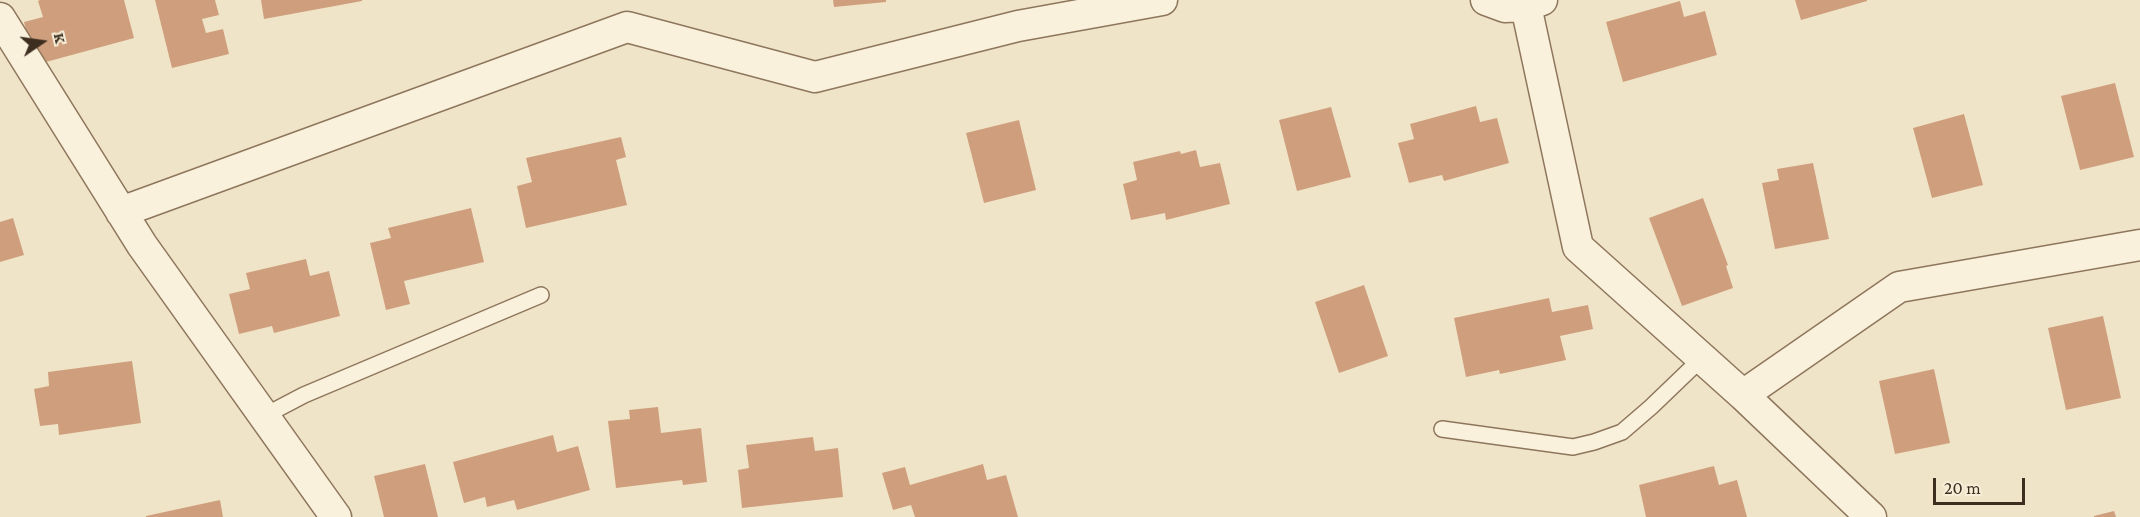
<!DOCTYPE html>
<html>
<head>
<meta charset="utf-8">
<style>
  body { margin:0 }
  #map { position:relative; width:2140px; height:517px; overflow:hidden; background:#f0e4c8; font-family:"Crimson Pro",serif }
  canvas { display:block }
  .north { position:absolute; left:12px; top:12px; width:60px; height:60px; -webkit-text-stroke:4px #f7eed8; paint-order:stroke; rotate:77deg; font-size:16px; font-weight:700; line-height:24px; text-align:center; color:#3d2e20 }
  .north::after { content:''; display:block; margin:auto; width:21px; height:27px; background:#3d2e20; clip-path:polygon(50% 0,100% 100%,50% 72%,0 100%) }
  .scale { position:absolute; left:1933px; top:478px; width:92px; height:27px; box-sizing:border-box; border:3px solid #3d2e20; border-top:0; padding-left:8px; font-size:18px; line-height:21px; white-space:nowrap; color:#3d2e20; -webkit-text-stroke:4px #f7eed8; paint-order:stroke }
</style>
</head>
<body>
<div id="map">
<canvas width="2140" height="517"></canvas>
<div class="north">K</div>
<div class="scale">20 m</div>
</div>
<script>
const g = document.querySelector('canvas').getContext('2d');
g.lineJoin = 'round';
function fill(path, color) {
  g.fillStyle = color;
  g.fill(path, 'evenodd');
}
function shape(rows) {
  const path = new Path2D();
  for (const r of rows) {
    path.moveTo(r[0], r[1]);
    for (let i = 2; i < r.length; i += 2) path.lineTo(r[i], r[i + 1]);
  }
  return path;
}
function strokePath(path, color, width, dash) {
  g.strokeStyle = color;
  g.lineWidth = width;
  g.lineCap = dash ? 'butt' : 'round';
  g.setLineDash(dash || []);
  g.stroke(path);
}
fill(shape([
  [40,0,124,0,134,38,35,65,24,22,43,17,38,1],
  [155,0,215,0,219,15,202,19,206,33,223,29,229,54,172,68],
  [261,0,362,0,362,1,264,19],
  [833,0,886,0,886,2,834,7],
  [1795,0,1867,0,1867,1,1801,20],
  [1680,1,1684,17,1705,11,1717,55,1623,82,1606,22],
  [2115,83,2134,157,2080,170,2061,96],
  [1476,106,1480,122,1497,118,1509,163,1444,181,1442,175,1409,183,1398,143,1414,139,1410,124],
  [1331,107,1351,177,1297,191,1279,120],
  [1964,114,1983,185,1932,198,1913,128],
  [1019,120,1036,190,984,203,966,133],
  [621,137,626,157,616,160,627,205,526,228,517,186,532,182,526,158],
  [1196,150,1200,167,1220,163,1230,204,1166,220,1165,213,1131,220,1123,184,1137,180,1133,162,1180,151,1181,154],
  [1813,163,1829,239,1775,249,1762,183,1779,180,1777,169],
  [1703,198,1728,265,1726,266,1733,288,1682,306,1649,218],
  [471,208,484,262,404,281,410,304,386,310,370,243,391,238,388,228],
  [13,218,24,255,0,262,0,222],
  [306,259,310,276,329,271,340,316,274,333,272,326,239,334,229,294,250,289,246,273],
  [1364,285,1388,356,1339,373,1315,302],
  [1549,298,1552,312,1588,305,1593,329,1560,336,1566,360,1500,374,1499,370,1466,377,1454,318],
  [2103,316,2121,398,2066,410,2048,328],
  [132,361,141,423,59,435,58,424,40,426,34,389,49,386,48,372],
  [1934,369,1950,443,1895,454,1879,381],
  [658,407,661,433,701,428,707,482,683,485,682,480,616,488,608,421,630,419,629,410],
  [553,435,557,452,578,446,590,490,517,510,514,500,487,507,485,497,464,503,453,462],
  [813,437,815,451,838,448,843,497,742,508,738,470,749,468,746,445],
  [425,464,438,517,384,517,374,476],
  [983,464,987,480,1006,475,1018,517,915,517,911,505,893,510,882,473,905,467,910,485],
  [1714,466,1719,485,1737,480,1747,517,1646,517,1639,485],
  [220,500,223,517,146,517,146,516],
  [2114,511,2116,517,2094,517,2094,516]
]), '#cf9f7d');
const service = shape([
  [264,416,304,395,541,295],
  [1442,429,1573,447,1594,442,1622,432,1651,407,1702,358]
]);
const minor = shape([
  [1486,0,1505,7,1526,6,1542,0],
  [1526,6,1578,247,1743,395,1899,287,2140,245],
  [0,18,142,245,336,517],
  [121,212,627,27,815,77,1018,26,1162,0],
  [1743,395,1871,517]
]);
strokePath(service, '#8d765c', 18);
strokePath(minor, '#8d765c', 33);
strokePath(service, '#faf1dc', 15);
strokePath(minor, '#faf1dc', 30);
</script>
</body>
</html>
